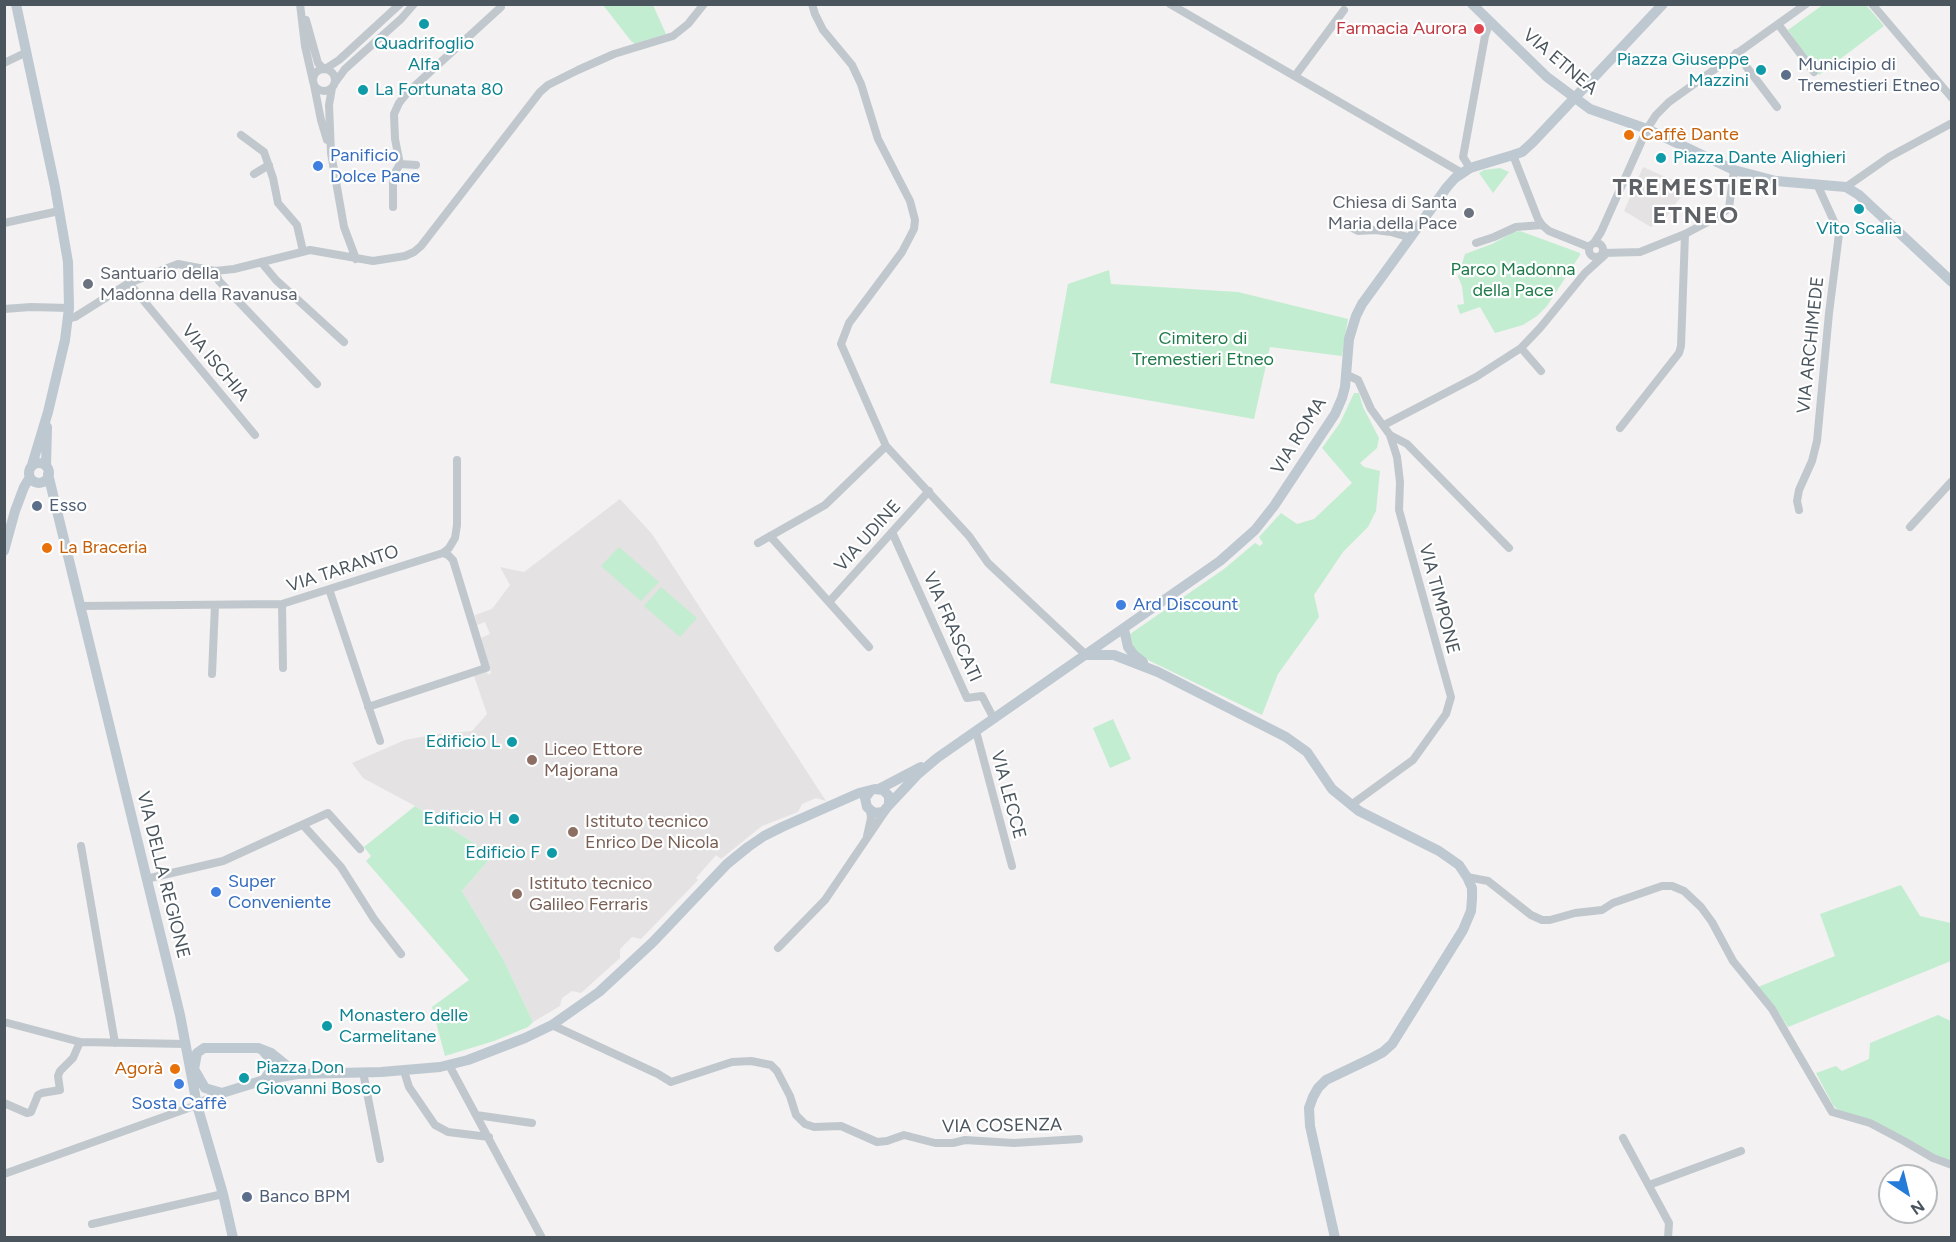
<!DOCTYPE html>
<html>
<head>
<meta charset="utf-8">
<style>
  body { margin:0 }
  #map { position:relative; width:1956px; height:1242px; overflow:hidden; background:#f3f1f1; font-family:Figtree,sans-serif }
  canvas { display:block }
  .frame { position:absolute; inset:0; border:6px solid #4a555d; pointer-events:none }
  .north { position:absolute; left:1878px; top:1164px; width:60px; height:60px; box-sizing:border-box; background:#fff; border:2px solid #b7bbbe; border-radius:50%; rotate:145deg; font-size:16px; font-weight:700; line-height:24px; text-align:center; color:#4a555d }
  .north::after { content:''; display:block; margin:auto; width:21px; height:27px; background:#257bd8; clip-path:polygon(50% 0,100% 100%,50% 72%,0 100%) }
</style>
</head>
<body>
<div id="map">
<canvas width="1956" height="1242"></canvas>
<div class="frame"></div>
<div class="north">N</div>
</div>
<script>
const g = document.querySelector('canvas').getContext('2d');
g.lineJoin = 'round';
function fill(path, color) {
  g.fillStyle = color;
  g.fill(path, 'evenodd');
}
function shape(rows) {
  const path = new Path2D();
  for (const r of rows) {
    if (r.length === 3) {
      path.moveTo(r[0] + r[2], r[1]);
      path.arc(r[0], r[1], r[2], 0, 2 * Math.PI);
      continue;
    }
    path.moveTo(r[0], r[1]);
    for (let i = 2; i < r.length; i += 2) path.lineTo(r[i], r[i + 1]);
  }
  return path;
}
function strokePath(path, color, width, dash) {
  g.strokeStyle = color;
  g.lineWidth = width;
  g.lineCap = dash ? 'butt' : 'round';
  g.setLineDash(dash || []);
  g.stroke(path);
}
function drawText(font, color, halo, rows, align = 'center') {
  g.font = font + ' Figtree,sans-serif';
  g.lineWidth = 4.5;
  g.setLineDash([]);
  g.textBaseline = 'middle';
  g.strokeStyle = halo;
  g.fillStyle = color;
  for (const [text, x, y, turn = 0] of rows) {
    g.save();
    g.translate(x, y);
    g.rotate((+turn || 0) * Math.PI / 180);
    g.textAlign = isNaN(turn) ? turn : align;
    if (halo) g.strokeText(text, 0, 0);
    g.fillText(text, 0, 0);
    g.restore();
  }
}
fill(shape([
  [1643,167,1677,182,1673,190,1683,194,1667,216,1651,227,1624,211],
  [620,499,652,534,826,801,816,798,802,804,798,812,762,826,721,859,716,855,696,878,698,880,641,939,632,937,620,949,620,958,581,993,572,991,562,998,560,1006,533,1022,503,959,462,891,493,855,415,806,363,778,352,763,405,740,437,734,472,731,487,714,474,676,487,672,488,675,491,673,481,638,490,634,485,622,477,625,475,615,492,609,510,585,500,567,524,572]
]), '#e4e2e2');
fill(shape([
  [1824,4,1866,5,1884,26,1819,75,1788,30],
  [603,5,653,5,666,34,635,44,631,41],
  [1500,168,1509,172,1493,193,1479,173,1484,170],
  [1520,231,1580,253,1580,255,1547,306,1537,316,1523,325,1495,333,1480,307,1460,314,1457,305,1464,304,1462,286,1458,277,1465,254,1492,244,1514,232],
  [1109,270,1111,284,1238,292,1348,319,1342,356,1270,347,1254,419,1050,383,1068,284],
  [1354,393,1359,393,1363,407,1379,438,1377,448,1360,463,1364,467,1380,471,1376,511,1368,527,1343,552,1314,595,1319,617,1278,674,1262,715,1150,661,1134,650,1130,634,1224,569,1255,543,1260,546,1263,543,1259,537,1281,513,1297,524,1314,519,1352,483,1322,448,1340,423],
  [619,547,659,582,641,601,601,566],
  [661,587,697,618,680,637,644,606],
  [1113,719,1131,759,1110,768,1093,728],
  [415,806,493,855,462,891,503,959,533,1022,528,1027,494,1041,445,1056,432,1007,469,980,366,861,371,856,364,847],
  [1901,885,1920,916,1951,923,1951,961,1788,1027,1775,1007,1758,987,1835,956,1820,914],
  [1938,1015,1951,1021,1951,1162,1840,1112,1833,1105,1816,1073,1836,1066,1842,1071,1869,1059,1870,1043]
]), '#c3edd1');
strokePath(shape([
  [300,4,305,46,313,81],
  [812,4,815,14,823,30,852,65,861,84,878,139,910,201,915,220,914,229,902,252,849,323,841,344,886,446,969,536,988,563,1086,655],
  [1170,4,1462,173],
  [1872,4,1952,98],
  [306,20,318,63,324,69],
  [1778,24,1814,72],
  [1736,53,1777,107],
  [4,63,27,52],
  [325,69,339,60,400,4],
  [324,80,11],
  [1295,76,1344,10],
  [334,84,345,69,401,19,414,4],
  [314,85,321,120,327,140],
  [332,88,329,105,331,153,344,227,356,259],
  [241,135,264,152,273,178,278,203,297,225,303,251],
  [1513,155,1538,219,1542,225,1549,231,1589,247],
  [400,164,395,139,394,114,399,103,407,93,501,7,500,4],
  [400,164,416,165],
  [1470,168,1463,157,1485,36,1490,22],
  [254,174,269,165],
  [1846,187,1889,157,1952,123],
  [393,207,393,176,400,164],
  [4,223,59,211],
  [1346,225,1358,231,1375,230,1391,232,1411,238],
  [1476,243,1494,237,1516,227,1542,225],
  [1594,243,1601,232,1647,129,1656,115,1669,102,1806,4],
  [1596,250,7],
  [1603,253,1640,252,1685,234,1719,216,1729,208,1734,170],
  [261,262,276,280,344,342],
  [215,271,219,281,317,384],
  [129,283,255,435],
  [4,309,31,307,69,308],
  [68,319,75,317,129,283,178,264,215,271,234,269,310,250,373,261,405,256,414,252,421,246,540,92,548,85,578,70,614,54,673,36,688,24,704,4],
  [1521,348,1541,371],
  [1347,375,1358,380,1371,409,1390,435,1397,457,1400,482,1399,510,1451,697,1446,714,1413,760,1351,805],
  [1384,425,1476,377,1521,348,1540,328,1585,273,1607,253],
  [1620,428,1679,353,1681,346,1685,234],
  [1390,435,1407,444,1509,548],
  [1799,510,1797,501,1799,490,1812,461,1817,441,1829,313,1839,234,1837,228,1817,184],
  [1910,527,1952,481],
  [892,532,967,698,982,696,994,719],
  [770,536,869,647],
  [758,543,825,505,886,446],
  [329,589,380,741],
  [829,602,929,491],
  [282,604,283,668],
  [80,606,282,604,443,553,449,548,455,538,457,525,457,460],
  [212,674,215,605],
  [368,707,486,668,453,560,448,555,443,553],
  [976,731,1012,866],
  [303,825,341,867,374,919,401,954],
  [867,836,871,818,870,811],
  [81,846,115,1043],
  [1467,877,1488,881,1531,915,1542,920,1550,920,1575,913,1602,910,1613,903,1662,886,1672,886,1684,891,1701,907,1712,922,1733,961,1772,1009,1832,1112,1870,1123,1904,1141,1933,1158,1952,1165],
  [146,879,223,861,328,813,360,849],
  [778,948,825,900,886,810],
  [4,1022,80,1042,186,1044],
  [552,1025,658,1074,671,1082,732,1062,751,1061,771,1065,777,1071,790,1096,796,1115,805,1124,814,1127,841,1126,877,1142,887,1141,904,1135,935,1143,953,1143,965,1140,1014,1143,1079,1139],
  [449,1065,542,1238],
  [404,1071,409,1087,435,1125,448,1132,489,1137],
  [363,1072,380,1159],
  [4,1103,27,1113,31,1112,38,1095,42,1093,60,1090,58,1076,60,1071,73,1058,80,1042],
  [476,1115,532,1123],
  [1623,1138,1669,1223,1668,1238],
  [4,1174,197,1105],
  [1649,1185,1741,1151],
  [92,1224,223,1194]
]), '#c0c8ce', 8);
strokePath(shape([
  [16,4,55,187,68,262,69,308,65,340,48,412,32,465],
  [1472,4,1547,77,1590,109,1647,129,1734,170,1776,181,1846,187,1859,195,1952,282],
  [39,473,10],
  [46,466,47,427],
  [48,474,180,1015,197,1105,223,1194,233,1238],
  [4,551,15,511,24,487,30,477],
  [1124,629,1128,647,1134,655,1143,662],
  [1086,655,1114,655,1158,672,1286,737,1307,752,1332,789,1359,811,1439,851,1459,865,1467,877,1472,888,1472,899,1471,911,1463,930,1392,1044,1383,1052,1372,1058,1326,1080,1318,1088,1313,1097,1309,1108,1310,1126,1335,1238],
  [879,789,921,767],
  [889,805,917,775,937,758,1220,561,1255,530,1274,506,1335,414,1342,398,1345,387,1349,339,1356,316,1362,304,1447,187,1455,178,1470,168,1513,155,1522,152,1533,142,1663,4],
  [264,1052,271,1060,269,1073,264,1080],
  [194,1069,197,1053,204,1048,258,1048,271,1053,297,1074],
  [194,1069,205,1088,222,1093],
  [197,1105,222,1093,264,1080,297,1074,381,1072,440,1067,468,1060,525,1038,552,1025,599,992,653,942,727,864,748,847,764,836,782,827,859,793,875,789,883,790,889,796,889,805,883,812,874,813,867,807,865,798,871,790]
]), '#bec8d1', 10);
for (const [x, y, r, color] of [
  [424,24,6,"#0f9aa8"],
  [1479,29,6,"#e0444e"],
  [1761,70,6,"#0f9aa8"],
  [1786,75,6,"#5c6f8a"],
  [363,90,6,"#0f9aa8"],
  [1629,135,6,"#e8710a"],
  [1661,158,6,"#0f9aa8"],
  [318,166,6,"#3f7fe0"],
  [1859,209,6,"#0f9aa8"],
  [1469,213,6,"#6b7280"],
  [88,284,6,"#6b7280"],
  [37,506,6,"#5c6f8a"],
  [47,548,6,"#e8710a"],
  [1121,605,6,"#3f7fe0"],
  [512,742,6,"#0f9aa8"],
  [532,760,6,"#8d6e63"],
  [514,819,6,"#0f9aa8"],
  [573,832,6,"#8d6e63"],
  [552,853,6,"#0f9aa8"],
  [216,892,6,"#3f7fe0"],
  [517,894,6,"#8d6e63"],
  [327,1026,6,"#0f9aa8"],
  [175,1069,6,"#e8710a"],
  [244,1078,6,"#0f9aa8"],
  [179,1084,6,"#3f7fe0"],
  [247,1197,6,"#5c6f8a"]
]) {
  const dot = new Path2D();
  dot.arc(x, y, r, 0, 2 * Math.PI);
  g.fillStyle = color;
  g.fill(dot);
  strokePath(dot, '#fff', 2);
}
drawText('18px', '#be3a42', '#fff', [
  ["Farmacia Aurora",1467,29]
], 'right');
drawText('18px', '#0d838f', '#fff', [
  ["Quadrifoglio",424,44,"center"],
  ["Alfa",424,65,"center"],
  ["Piazza Giuseppe",1749,60],
  ["Mazzini",1749,81],
  ["La Fortunata 80",375,90,"left"],
  ["Piazza Dante Alighieri",1673,158,"left"],
  ["Vito Scalia",1859,229,"center"],
  ["Edificio L",500,742],
  ["Edificio H",502,819],
  ["Edificio F",540,853],
  ["Monastero delle",339,1016,"left"],
  ["Carmelitane",339,1037,"left"],
  ["Piazza Don",256,1068,"left"],
  ["Giovanni Bosco",256,1089,"left"]
], 'right');
drawText('18px', '#4a555d', '#fff', [
  ["VIA ETNEA",1560,62,40],
  ["VIA ARCHIMEDE",1811,345,-84],
  ["VIA ISCHIA",215,363,50],
  ["VIA ROMA",1299,436,-58],
  ["VIA UDINE",868,536,-48],
  ["VIA TARANTO",343,569,-18],
  ["VIA TIMPONE",1439,599,75],
  ["VIA FRASCATI",952,627,66],
  ["VIA LECCE",1008,795,75],
  ["VIA DELLA REGIONE",163,875,76],
  ["VIA COSENZA",1002,1126,-1]
]);
drawText('18px', '#4e5e75', '#fff', [
  ["Municipio di",1798,65],
  ["Tremestieri Etneo",1798,86],
  ["Esso",49,506],
  ["Banco BPM",259,1197]
], 'left');
drawText('18px', '#c56008', '#fff', [
  ["Caffè Dante",1641,135],
  ["La Braceria",59,548],
  ["Agorà",163,1069,"right"]
], 'left');
drawText('18px', '#366cbe', '#fff', [
  ["Panificio",330,156],
  ["Dolce Pane",330,177],
  ["Ard Discount",1133,605],
  ["Super",228,882],
  ["Conveniente",228,903],
  ["Sosta Caffè",179,1104,"center"]
], 'left');
drawText('18px', '#5b616d', '#fff', [
  ["Chiesa di Santa",1457,203],
  ["Maria della Pace",1457,224],
  ["Santuario della",100,274,"left"],
  ["Madonna della Ravanusa",100,295,"left"]
], 'right');
drawText('18px', '#1e7b49', '#fff', [
  ["Parco Madonna",1513,270],
  ["della Pace",1513,291],
  ["Cimitero di",1203,339],
  ["Tremestieri Etneo",1203,360]
]);
drawText('18px', '#785e54', '#fff', [
  ["Liceo Ettore",544,750],
  ["Majorana",544,771],
  ["Istituto tecnico",585,822],
  ["Enrico De Nicola",585,843],
  ["Istituto tecnico",529,884],
  ["Galileo Ferraris",529,905]
], 'left');
g.letterSpacing = '1.5px';
drawText('bold 24px', '#5e6165', '#fff', [
  ["TREMESTIERI",1696,188],
  ["ETNEO",1696,216]
]);
g.letterSpacing = '0px';
</script>
</body>
</html>
